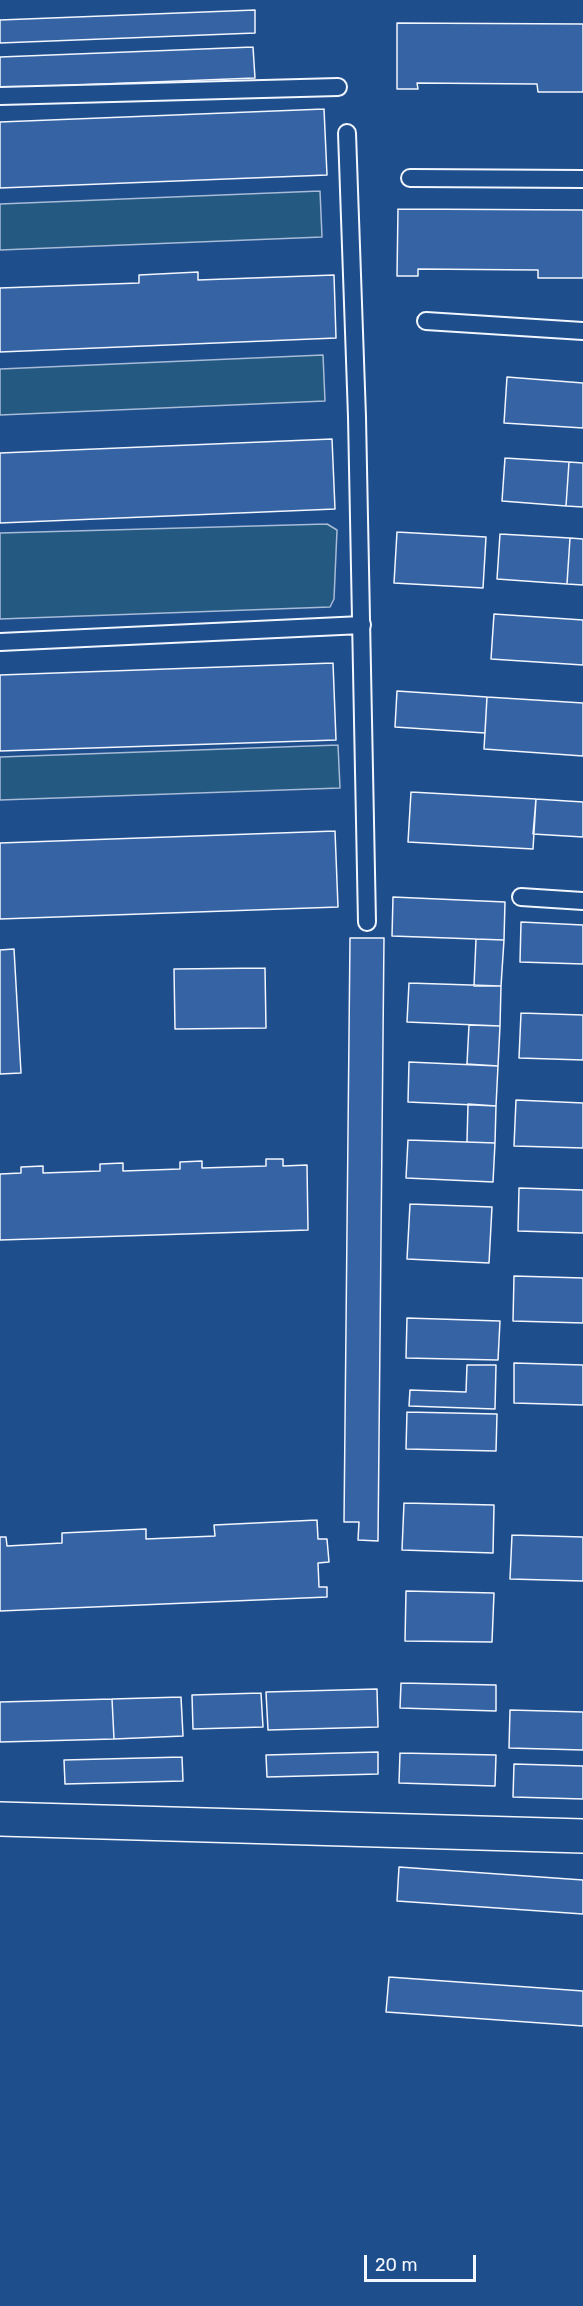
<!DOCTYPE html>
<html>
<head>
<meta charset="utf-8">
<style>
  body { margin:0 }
  #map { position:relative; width:583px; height:2306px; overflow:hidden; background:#1f4e8c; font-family:Rubik,sans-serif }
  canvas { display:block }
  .scale { position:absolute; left:364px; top:2255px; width:112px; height:27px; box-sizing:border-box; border:3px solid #f2f6ff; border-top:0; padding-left:8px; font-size:18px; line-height:21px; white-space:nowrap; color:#f2f6ff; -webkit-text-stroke:4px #1f4e8c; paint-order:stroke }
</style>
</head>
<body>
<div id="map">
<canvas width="583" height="2306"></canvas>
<div class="scale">20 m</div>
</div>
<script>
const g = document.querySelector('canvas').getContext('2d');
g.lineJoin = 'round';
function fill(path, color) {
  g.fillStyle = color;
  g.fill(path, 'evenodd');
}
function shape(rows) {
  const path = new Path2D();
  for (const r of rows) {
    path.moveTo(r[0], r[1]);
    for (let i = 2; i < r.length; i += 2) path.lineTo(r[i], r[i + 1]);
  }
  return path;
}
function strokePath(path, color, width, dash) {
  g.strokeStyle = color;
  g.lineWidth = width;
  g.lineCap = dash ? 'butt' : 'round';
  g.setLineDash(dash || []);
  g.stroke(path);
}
const green = shape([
  [320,191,322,237,0,250,0,204,320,191],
  [323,355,325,401,0,415,0,369,323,355],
  [327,524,337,530,334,599,330,607,0,619,0,533,327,524],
  [338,745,340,788,0,800,0,757,338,745]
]);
fill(green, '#245a82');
strokePath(green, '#a8bbd7', 1.5);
const building = shape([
  [255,10,255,33,0,43,0,20,255,10],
  [397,23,583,24,583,92,538,92,537,84,417,83,418,89,397,89,397,23],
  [253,47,255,78,0,88,0,57,253,47],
  [324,109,327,175,0,188,0,122,324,109],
  [398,209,583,210,583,278,538,278,538,270,418,269,418,276,397,276,398,209],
  [198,272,198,280,334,275,336,338,0,352,0,288,139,283,139,275,198,272],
  [507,377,583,383,583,428,504,423,507,377],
  [332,439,335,509,0,523,0,453,332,439],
  [505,458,569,462,566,506,502,501,505,458],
  [569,462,583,463,583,507,566,506,569,462],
  [397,532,486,537,483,588,394,583,397,532],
  [500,534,570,538,567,584,497,579,500,534],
  [570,538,583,539,583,585,567,584,570,538],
  [494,614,583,620,583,665,491,659,494,614],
  [333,663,336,740,0,751,0,675,333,663],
  [397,691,487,697,485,733,395,727,397,691],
  [487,697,583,703,583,756,484,749,487,697],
  [411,792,536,799,533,849,408,842,411,792],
  [536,799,583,802,583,837,533,834,536,799],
  [335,831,338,907,0,919,0,843,335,831],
  [393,897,505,902,504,940,392,936,393,897],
  [521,922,583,925,583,964,520,962,521,922],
  [350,938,384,938,378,1541,358,1540,359,1522,344,1522,350,938],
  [476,939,504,940,501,986,474,986,476,939],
  [14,949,21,1073,0,1074,0,950,14,949],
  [265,968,266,1028,175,1029,174,969,265,968],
  [409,983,501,986,500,1026,407,1022,409,983],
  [521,1013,583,1015,583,1060,519,1058,521,1013],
  [469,1025,500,1026,498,1066,467,1064,469,1025],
  [409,1062,498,1066,496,1106,408,1102,409,1062],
  [516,1100,583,1103,583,1148,514,1146,516,1100],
  [468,1104,496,1106,495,1143,467,1142,468,1104],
  [408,1140,495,1143,493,1182,406,1178,408,1140],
  [266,1159,283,1159,283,1166,307,1165,308,1230,0,1240,0,1174,21,1173,21,1167,43,1166,43,1173,100,1171,100,1164,123,1163,123,1171,180,1169,180,1162,202,1161,202,1168,266,1166,266,1159],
  [519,1188,583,1190,583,1233,518,1231,519,1188],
  [410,1204,492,1207,489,1263,407,1259,410,1204],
  [514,1276,583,1278,583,1323,513,1321,514,1276],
  [407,1318,500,1321,498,1360,406,1358,407,1318],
  [514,1363,583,1365,583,1405,514,1403,514,1363],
  [467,1365,496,1365,495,1409,409,1406,410,1390,466,1392,467,1365],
  [407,1412,497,1414,496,1451,406,1449,407,1412],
  [404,1503,494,1505,493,1553,402,1550,404,1503],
  [317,1520,318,1539,327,1539,329,1562,318,1563,319,1587,327,1587,327,1597,0,1611,0,1537,6,1537,7,1546,62,1543,62,1533,146,1529,146,1539,215,1536,214,1525,317,1520],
  [512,1535,583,1537,583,1581,510,1579,512,1535],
  [406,1591,494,1593,492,1642,405,1641,406,1591],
  [401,1683,496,1685,496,1711,400,1708,401,1683],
  [377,1689,378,1727,268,1730,266,1692,377,1689],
  [261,1693,263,1727,193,1729,192,1695,261,1693],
  [181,1697,183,1736,114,1739,112,1699,181,1697],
  [112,1699,114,1739,0,1742,0,1702,112,1699],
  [510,1710,583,1712,583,1750,509,1748,510,1710],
  [378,1752,378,1774,267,1777,266,1755,378,1752],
  [400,1753,496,1755,495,1786,399,1783,400,1753],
  [182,1757,183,1781,65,1784,64,1760,182,1757],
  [514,1764,583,1766,583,1799,513,1797,514,1764],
  [399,1867,583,1880,583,1914,397,1901,399,1867],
  [389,1977,583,1991,583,2026,386,2012,389,1977]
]);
fill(building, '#3563a3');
strokePath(building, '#f2f6ff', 1.5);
const lane = shape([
  [0,96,338,87],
  [347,133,357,417,367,922],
  [410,178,583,179],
  [426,321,583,331],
  [0,642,362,625],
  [521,897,583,901]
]);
const street = shape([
  [0,1819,583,1836]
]);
strokePath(lane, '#f2f6ff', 20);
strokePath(street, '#f2f6ff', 36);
strokePath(lane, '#1f4e8c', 16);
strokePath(street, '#1f4e8c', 33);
</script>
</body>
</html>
